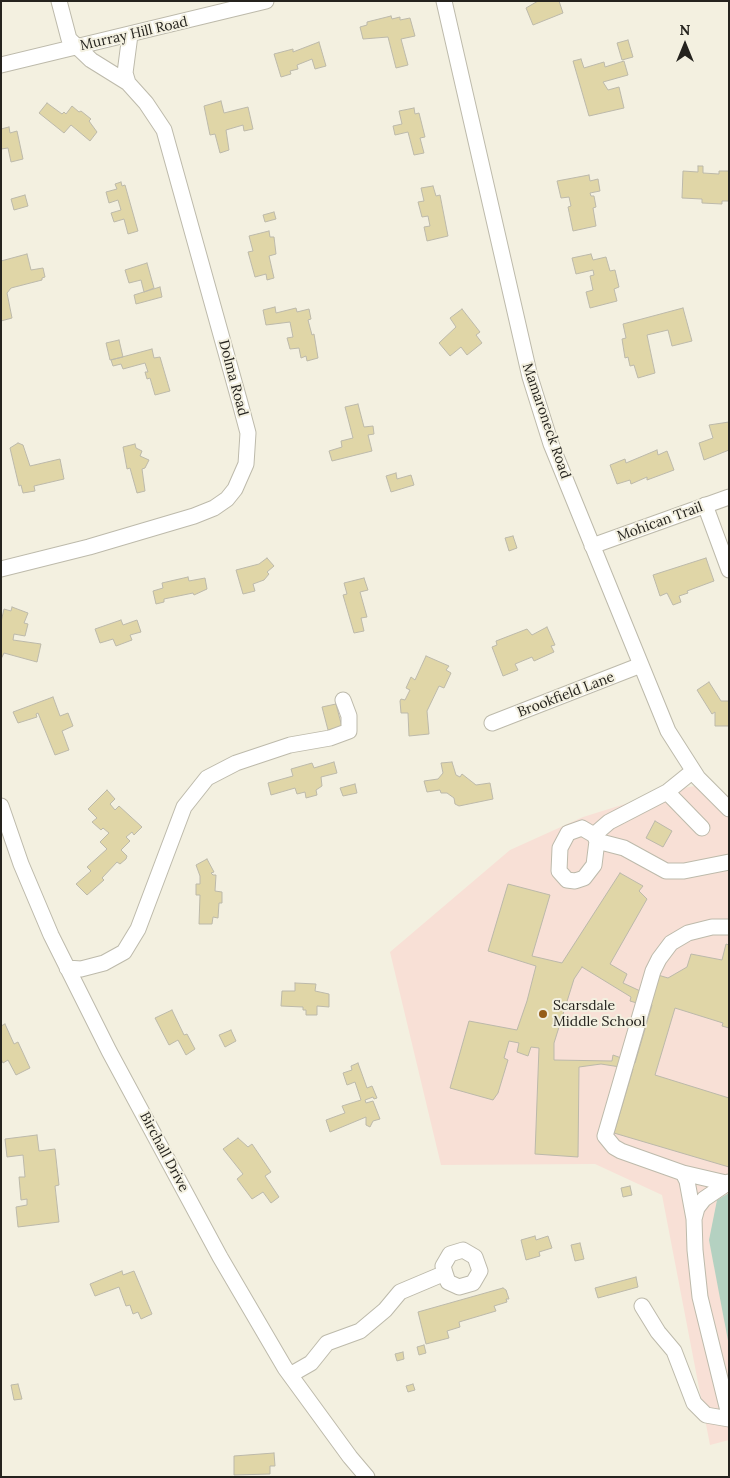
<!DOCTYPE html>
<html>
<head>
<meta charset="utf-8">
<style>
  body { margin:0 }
  #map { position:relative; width:730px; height:1478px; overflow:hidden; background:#f3f0e0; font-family:Lora,serif }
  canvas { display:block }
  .frame { position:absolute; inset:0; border:2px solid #25231e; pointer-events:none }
  .north { position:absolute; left:660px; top:20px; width:50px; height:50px; -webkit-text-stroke:4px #f3f0e0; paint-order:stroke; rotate:0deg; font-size:14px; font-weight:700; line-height:20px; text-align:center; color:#25231e }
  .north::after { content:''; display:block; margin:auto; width:18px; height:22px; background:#25231e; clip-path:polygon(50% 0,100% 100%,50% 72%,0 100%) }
</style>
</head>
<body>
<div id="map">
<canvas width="730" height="1478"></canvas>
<div class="frame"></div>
<div class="north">N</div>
</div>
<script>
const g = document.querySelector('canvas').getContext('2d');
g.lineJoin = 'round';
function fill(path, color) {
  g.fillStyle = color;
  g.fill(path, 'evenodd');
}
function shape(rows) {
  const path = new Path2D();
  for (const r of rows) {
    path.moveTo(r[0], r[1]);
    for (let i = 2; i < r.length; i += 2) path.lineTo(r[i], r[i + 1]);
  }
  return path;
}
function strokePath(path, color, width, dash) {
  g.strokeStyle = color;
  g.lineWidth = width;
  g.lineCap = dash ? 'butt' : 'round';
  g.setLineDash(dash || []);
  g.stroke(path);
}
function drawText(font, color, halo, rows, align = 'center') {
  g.font = font + ' Lora,serif';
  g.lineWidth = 4;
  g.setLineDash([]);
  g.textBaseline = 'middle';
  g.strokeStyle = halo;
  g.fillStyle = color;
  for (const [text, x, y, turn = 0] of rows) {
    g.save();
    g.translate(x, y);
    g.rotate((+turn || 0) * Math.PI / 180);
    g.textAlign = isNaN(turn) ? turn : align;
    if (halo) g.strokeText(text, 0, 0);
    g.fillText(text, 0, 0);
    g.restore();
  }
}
fill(shape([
  [695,786,729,818,729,1440,710,1445,662,1195,595,1164,441,1165,390,952,510,850,583,817,667,791]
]), '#f8e0d6');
fill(shape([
  [729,1193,729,1346,709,1240,717,1200]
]), '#b4d1c1');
const building = shape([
  [538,1,559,1,563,13,533,25,526,8,538,1],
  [391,16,392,19,400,17,400,20,410,18,415,36,401,39,408,65,396,68,388,37,363,39,360,27,367,25,367,22,391,16],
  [628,40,633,57,622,60,617,43,628,40],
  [319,42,326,66,315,69,312,59,297,65,298,69,290,71,291,74,281,77,274,54,293,49,293,52,319,42],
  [581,59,584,68,604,62,605,67,624,61,628,75,603,82,608,90,619,87,624,108,589,116,573,61,581,59],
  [221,101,224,113,248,107,253,129,244,131,243,125,226,130,229,150,220,153,215,134,210,135,204,106,221,101],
  [47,103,62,114,64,112,66,114,72,106,79,112,81,111,91,119,89,121,97,132,90,141,71,125,64,133,39,113,47,103],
  [414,108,415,114,419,113,425,137,420,138,424,153,414,155,408,132,395,135,393,126,402,124,399,111,414,108],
  [9,127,10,133,17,131,23,159,11,162,8,148,1,149,1,129,9,127],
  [698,166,703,166,703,173,719,174,719,171,729,171,729,201,722,201,722,204,702,203,702,199,682,198,683,171,698,172,698,166],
  [589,175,590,181,598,179,600,191,590,193,591,196,594,196,596,207,593,208,596,226,573,231,568,207,571,206,569,197,561,198,557,181,589,175],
  [121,182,122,186,125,185,138,231,128,234,124,219,114,222,111,213,121,210,118,200,109,203,106,192,117,189,115,184,121,182],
  [433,186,436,196,440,195,448,236,427,241,424,227,430,226,428,216,422,217,418,202,424,201,421,188,433,186],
  [25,195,28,206,14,210,11,199,25,195],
  [274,212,276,219,265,222,263,215,274,212],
  [269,231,270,237,274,237,276,254,269,256,274,278,267,280,266,274,255,277,248,252,253,251,249,236,269,231],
  [27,254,31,270,43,268,45,277,42,278,42,280,11,288,7,293,12,318,1,321,1,261,27,254],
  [591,254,593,260,606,257,610,271,615,270,619,287,614,289,617,301,590,308,586,292,593,290,590,276,594,275,593,270,576,274,572,258,591,254],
  [147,263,154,288,144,292,141,280,129,283,125,270,147,263],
  [160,287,162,297,136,304,134,295,160,287],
  [275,307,276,313,296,308,297,312,309,309,311,319,308,320,312,335,314,334,318,358,307,361,306,356,301,358,299,348,290,349,287,338,293,337,290,322,266,325,263,310,275,307],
  [683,308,692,341,672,346,668,330,647,335,655,373,638,378,634,365,630,366,628,357,625,358,622,339,626,338,623,324,683,308],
  [462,309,480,332,476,335,482,343,467,355,461,347,450,356,439,343,456,327,450,318,462,309],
  [119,340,123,357,110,360,106,343,119,340],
  [152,349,154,358,160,357,170,391,155,395,150,378,147,379,145,372,148,372,145,363,123,369,121,364,113,366,111,360,152,349],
  [358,404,364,427,373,426,374,434,368,435,372,451,332,461,329,451,342,447,341,441,353,438,345,407,358,404],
  [729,422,729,450,704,460,699,443,713,438,709,425,729,422],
  [18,443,23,445,30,466,60,459,64,479,34,486,35,491,23,493,21,485,19,486,10,448,18,443],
  [135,444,136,448,142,451,140,456,149,460,145,468,142,469,145,491,137,493,130,468,127,469,123,447,135,444],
  [657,450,658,455,667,451,674,470,647,480,647,477,631,484,630,480,617,484,610,465,625,459,626,463,657,450],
  [396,473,397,479,411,475,414,485,391,492,386,476,396,473],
  [513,536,517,548,509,551,505,538,513,536],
  [267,558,274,566,267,572,269,574,264,580,253,584,255,591,243,594,236,570,259,564,267,558],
  [706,558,714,581,687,591,688,593,679,596,681,602,673,605,667,593,660,596,653,575,706,558],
  [188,577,189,581,205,578,207,589,194,595,193,593,164,599,164,602,156,604,153,591,163,588,162,583,188,577],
  [364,578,368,590,360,592,367,617,361,618,364,631,354,633,343,595,347,594,344,583,364,578],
  [12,607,28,613,24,623,28,624,25,636,14,634,13,640,41,644,37,662,4,653,1,659,1,622,4,609,11,611,12,607],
  [121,620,123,625,137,620,141,632,130,635,132,640,116,646,113,639,100,643,95,629,121,620],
  [547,627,555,645,551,646,554,652,534,661,532,657,515,664,518,670,503,676,492,647,497,645,496,641,527,629,532,635,547,627],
  [426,656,449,666,446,670,451,673,444,688,439,686,427,711,429,734,409,736,408,713,401,713,400,701,401,699,405,700,410,690,406,688,411,677,415,680,426,656],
  [709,682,721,701,729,701,729,726,715,726,715,712,712,714,697,690,709,682],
  [53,697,60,716,68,713,73,726,62,731,69,750,55,755,38,713,36,714,37,717,18,723,13,712,53,697],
  [336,704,342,727,328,730,322,707,336,704],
  [334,762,337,773,321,777,322,786,316,790,317,795,306,798,305,792,297,794,295,788,271,795,268,783,293,776,291,769,312,763,314,768,334,762],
  [452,762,456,775,460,777,462,774,476,785,490,783,493,799,459,806,455,804,454,798,447,793,441,793,440,790,427,792,424,781,438,779,443,773,441,763,452,762],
  [355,784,357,793,343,796,340,788,355,784],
  [107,790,115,799,110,804,115,810,119,806,142,827,134,835,132,832,126,837,130,841,121,850,127,856,126,859,120,864,117,862,102,878,104,880,87,895,76,884,91,871,87,867,107,849,100,842,109,833,103,828,101,830,92,822,97,818,88,809,107,790],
  [655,821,672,831,663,847,646,838,655,821],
  [207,859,214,872,211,873,213,875,216,875,215,891,222,892,222,903,219,903,218,918,213,917,212,924,199,924,200,895,196,895,196,884,200,884,200,876,196,865,207,859],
  [620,873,643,886,639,891,647,899,610,964,627,974,623,983,651,996,658,975,668,978,687,967,691,954,722,960,726,944,729,945,729,1028,722,1026,723,1023,675,1008,655,1075,729,1098,729,1167,614,1133,633,1069,601,1064,579,1067,578,1157,535,1154,539,1048,531,1047,528,1056,517,1052,519,1043,509,1041,504,1058,508,1060,498,1093,493,1100,450,1088,469,1021,517,1030,527,1001,536,966,488,951,508,884,550,895,532,956,562,963,620,873],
  [582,967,631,997,630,1001,640,1004,642,1001,652,1005,635,1063,613,1055,612,1061,554,1060,554,1043,574,979,582,967],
  [295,983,316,984,315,991,329,994,329,1007,317,1006,317,1015,306,1015,306,1010,303,1010,303,1007,281,1006,282,991,295,991,295,983],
  [172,1010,184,1035,187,1034,195,1049,186,1055,178,1040,169,1045,155,1018,172,1010],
  [5,1024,14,1044,18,1042,30,1068,16,1075,8,1060,3,1063,1,1059,1,1026,5,1024],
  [231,1030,236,1041,225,1047,219,1035,231,1030],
  [358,1063,367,1088,372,1086,377,1098,374,1099,373,1097,365,1100,366,1103,373,1101,380,1119,373,1121,370,1127,366,1125,366,1117,330,1132,326,1120,345,1113,342,1106,361,1100,355,1082,347,1085,343,1073,352,1070,351,1066,358,1063],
  [37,1135,39,1151,55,1149,59,1185,55,1186,59,1222,18,1227,16,1207,27,1205,27,1199,21,1200,19,1177,25,1177,23,1155,7,1157,5,1139,37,1135],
  [238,1138,248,1147,252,1144,271,1172,265,1176,279,1197,271,1203,263,1192,252,1199,237,1179,243,1174,223,1149,238,1138],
  [630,1186,632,1195,623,1197,621,1188,630,1186],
  [535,1236,536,1240,548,1236,552,1248,539,1252,540,1256,526,1260,521,1240,535,1236],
  [580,1243,584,1259,575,1261,571,1245,580,1243],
  [122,1271,123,1275,134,1271,152,1314,141,1319,138,1312,133,1314,130,1305,126,1306,119,1287,95,1296,90,1284,122,1271],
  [636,1277,638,1287,598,1298,595,1288,636,1277],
  [503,1288,506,1290,509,1299,506,1299,507,1302,494,1306,496,1311,459,1322,460,1327,447,1331,449,1338,426,1344,418,1312,503,1288],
  [424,1345,426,1353,419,1355,417,1347,424,1345],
  [403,1352,404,1359,397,1361,395,1354,403,1352],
  [18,1384,22,1399,14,1400,11,1385,18,1384],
  [413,1384,415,1390,408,1392,406,1386,413,1384],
  [274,1453,275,1466,270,1466,270,1474,234,1475,234,1456,274,1453]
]);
fill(building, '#e0d6a7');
strokePath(building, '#bcb9aa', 1);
const minor = shape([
  [59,1,69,39,91,60,128,83],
  [444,1,530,377,551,444,668,731,698,778,729,809],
  [1,65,266,1],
  [705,505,729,570],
  [592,546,729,497],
  [1,569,89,547,194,516,214,508,227,499,235,489,246,464,248,433,240,403,164,130,146,103,128,83,125,73,130,35],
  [492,723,641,665],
  [667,792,702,828],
  [1,806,21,864,51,935,109,1051,220,1257,285,1368,350,1457,367,1477],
  [582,828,594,835,597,841,594,865,584,878,575,881,567,880,559,871,560,848,568,833,582,828],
  [594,835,609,822,667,792,693,771],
  [597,841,624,848,666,871,684,871,729,862],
  [67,968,81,969,104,963,124,952,138,929,184,807,207,778,236,763,290,745,330,738,349,731,349,716,343,700],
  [683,1173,687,1181,694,1219],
  [729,1182,704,1199,697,1208,694,1219,695,1250,700,1297,729,1415],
  [726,1183,683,1173,621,1151,614,1147,605,1136,653,971,659,959,671,943,688,933,712,927,729,927],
  [642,1306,658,1332,674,1351,694,1403,706,1415,729,1419],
  [290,1375,311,1363,327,1343,360,1331,385,1310,400,1292,445,1273,448,1282,459,1287,473,1283,480,1271,475,1257,463,1250,450,1254,443,1266,445,1273]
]);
strokePath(minor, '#bdbaab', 17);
strokePath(minor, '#fff', 15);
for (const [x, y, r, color] of [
  [543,1014,5,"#955d18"]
]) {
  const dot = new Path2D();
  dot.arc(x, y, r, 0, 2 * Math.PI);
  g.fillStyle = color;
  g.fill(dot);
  strokePath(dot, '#f3f0e0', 2);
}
drawText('14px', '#25231e', '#f3f0e0', [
  ["Murray Hill Road",134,34,-13],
  ["Dolma Road",233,378,75],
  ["Mamaroneck Road",546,421,71],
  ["Mohican Trail",660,522,-20],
  ["Brookfield Lane",566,695,-21],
  ["Birchall Drive",164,1152,62]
]);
drawText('14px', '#25231e', '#f3f0e0', [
  ["Scarsdale",553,1006],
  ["Middle School",553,1022]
], 'left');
</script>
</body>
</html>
